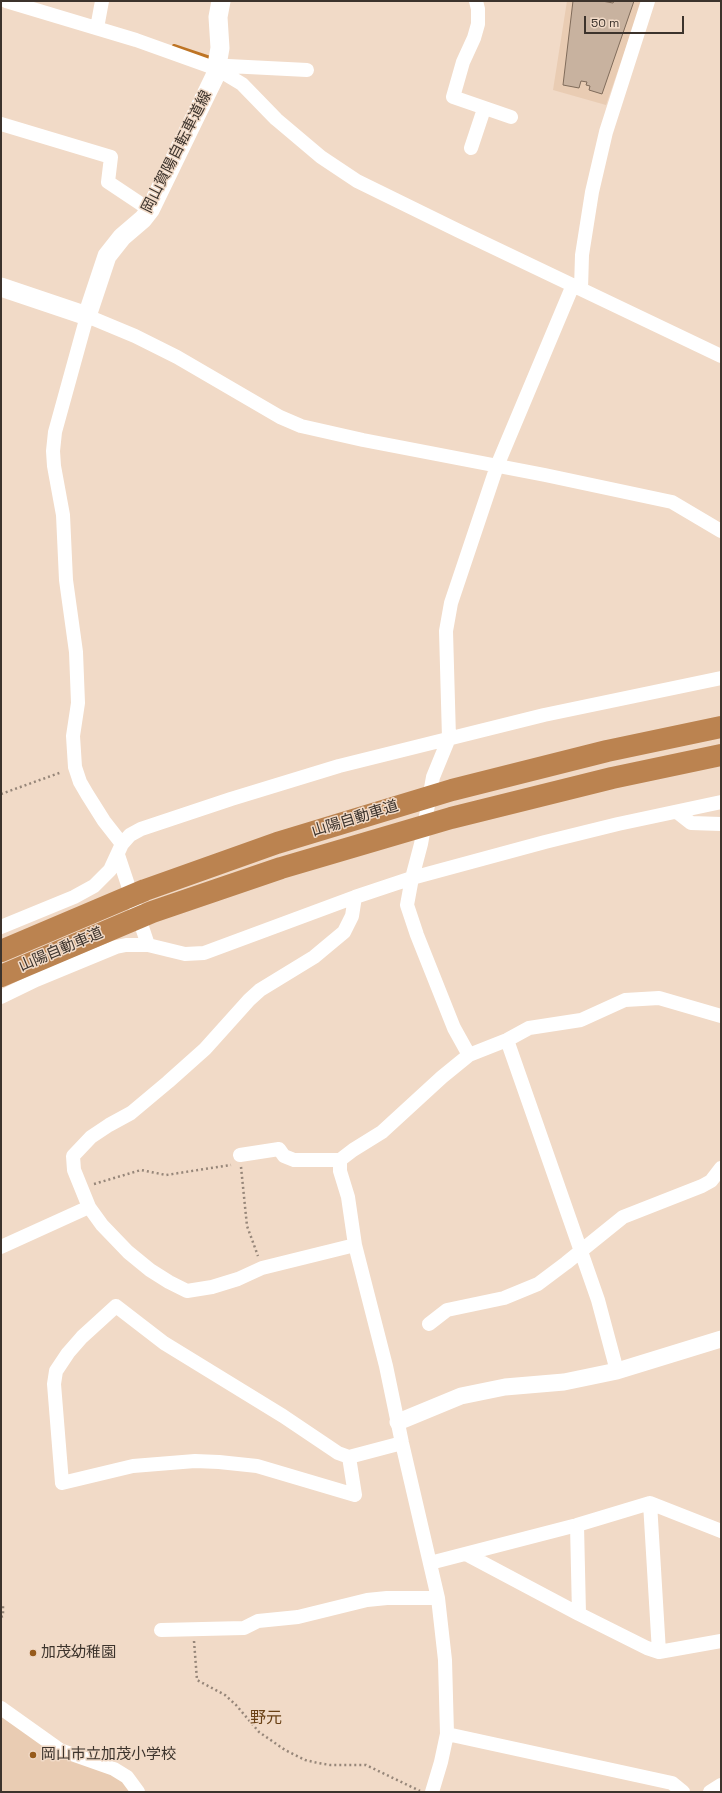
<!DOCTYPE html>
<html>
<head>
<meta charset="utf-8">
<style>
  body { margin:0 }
  #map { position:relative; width:722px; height:1793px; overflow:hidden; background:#f1dac7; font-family:"Space Grotesk",sans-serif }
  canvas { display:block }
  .frame { position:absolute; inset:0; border:2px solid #3c332c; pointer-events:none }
  .scale { position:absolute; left:584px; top:16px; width:100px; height:18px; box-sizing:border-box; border:2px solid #3c332c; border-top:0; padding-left:5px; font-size:12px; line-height:14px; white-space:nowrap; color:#3c332c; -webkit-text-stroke:3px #f1dac7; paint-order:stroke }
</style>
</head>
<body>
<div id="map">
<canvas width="722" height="1793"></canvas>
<div class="frame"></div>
<div class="scale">50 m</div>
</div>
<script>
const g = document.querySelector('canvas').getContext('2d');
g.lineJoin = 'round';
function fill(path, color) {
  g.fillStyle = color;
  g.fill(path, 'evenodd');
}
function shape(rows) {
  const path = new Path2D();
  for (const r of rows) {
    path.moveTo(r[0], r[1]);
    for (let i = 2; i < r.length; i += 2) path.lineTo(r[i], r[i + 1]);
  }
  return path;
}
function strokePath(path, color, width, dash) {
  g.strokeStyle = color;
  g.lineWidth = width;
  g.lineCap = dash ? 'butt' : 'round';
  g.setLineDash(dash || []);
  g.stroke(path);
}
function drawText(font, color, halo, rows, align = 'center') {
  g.font = font + ' "Space Grotesk","Noto Sans JP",sans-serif';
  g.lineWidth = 3;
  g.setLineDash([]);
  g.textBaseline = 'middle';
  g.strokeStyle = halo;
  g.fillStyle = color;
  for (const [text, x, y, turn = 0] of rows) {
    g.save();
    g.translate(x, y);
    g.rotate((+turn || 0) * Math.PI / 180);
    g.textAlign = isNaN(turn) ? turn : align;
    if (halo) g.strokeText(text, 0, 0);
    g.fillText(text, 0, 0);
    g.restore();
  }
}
fill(shape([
  [567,1,642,1,606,105,553,90],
  [1,1715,127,1782,132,1792,1,1792]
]), '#e9ccb3');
strokePath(shape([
  [174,46,213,59]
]), '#be7424', 4);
const building = shape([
  [573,1,602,1,613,3,614,1,634,1,602,94,589,90,590,86,586,85,587,82,581,81,579,88,563,85,573,1]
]);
fill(building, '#c8b29f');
strokePath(building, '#806c5b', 1);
strokePath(shape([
  [1,794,62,772],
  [241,1167,247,1226,258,1256],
  [94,1184,141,1170,166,1175,231,1165],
  [1,1617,3,1616,3,1605],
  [194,1641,197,1680,225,1695,236,1705,259,1732,285,1750,305,1760,318,1763,330,1765,366,1765,420,1791]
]), '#968679', 2.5, [2, 3]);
strokePath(shape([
  [6,1,136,40,217,69,242,84,276,119,321,157,357,181,459,231,721,356],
  [476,1,478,9,478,24,474,38,463,62,453,97,511,117],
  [97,28,102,1],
  [226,74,228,66,307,70],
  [1,124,111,157,108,182,150,210],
  [471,148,484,109],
  [581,289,582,255,592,192,606,132,648,1],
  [677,812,691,823,721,824],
  [122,844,104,821,87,794,80,782,75,767,73,736,78,703,76,652,66,580,63,515,54,466,53,451,55,432,87,316,135,336,177,357,280,417,301,426,363,440,545,475,672,502,721,531],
  [118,855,148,945],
  [355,897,352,916,344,932,314,957,260,990,249,1000,205,1049,168,1082,131,1113,109,1125,91,1137,73,1156,74,1170,89,1207,102,1225,128,1252,150,1270,169,1282,187,1291,212,1287,238,1279,262,1268,355,1245],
  [1,927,74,897,94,886,110,870,122,844,130,835,141,829,231,799,339,766,544,715,721,678],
  [1,997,36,980,116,947,126,945,148,945,185,954,204,953,355,897,412,878,545,842,618,824,721,802],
  [507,1040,598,1300,617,1371],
  [469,1055,454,1028,417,935,407,905,412,878,421,844,433,777,449,738,446,631,451,603,497,466,573,285],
  [240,1155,279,1149,284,1156,294,1160,340,1160],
  [1,1247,89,1207],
  [116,1306,164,1343,283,1416,338,1453,349,1457,355,1495,257,1466,219,1462,195,1461,133,1466,62,1483,54,1384,56,1371,68,1353,82,1337,116,1306],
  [429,1324,447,1310,504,1298,538,1284,566,1263,623,1217,702,1186,711,1181,721,1168],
  [349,1457,402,1443],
  [650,1503,659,1652],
  [577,1525,579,1614],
  [466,1554,579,1614,647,1648,659,1652,721,1641],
  [430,1563,577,1525,650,1503,721,1531],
  [161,1630,244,1628,258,1621,298,1617,367,1600,387,1598,438,1598],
  [1,1708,60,1750,114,1769,127,1777,138,1792],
  [447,1734,672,1783,683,1792],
  [432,1792,441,1762,447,1734,445,1660,438,1598,402,1443,386,1366,355,1245,348,1197,340,1171,340,1160,353,1150,382,1132,442,1077,469,1055,507,1040,529,1028,581,1020,625,1000,659,998,721,1016],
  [710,1792,721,1785]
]), '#fff', 14);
strokePath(shape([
  [398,1422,461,1396,505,1387,564,1382,617,1371,721,1339]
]), '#fff', 17);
strokePath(shape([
  [1,287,87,316,107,256,122,237,143,219,150,210,215,76,220,48,218,17,221,1]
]), '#fff', 19);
strokePath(shape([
  [1,951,145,890,277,843,452,790,607,751,721,727],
  [1,976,152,912,281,868,451,818,612,778,721,755]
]), '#bb8350', 22);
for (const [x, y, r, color] of [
  [33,1653,4,"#975b1c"],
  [33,1755,4,"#975b1c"]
]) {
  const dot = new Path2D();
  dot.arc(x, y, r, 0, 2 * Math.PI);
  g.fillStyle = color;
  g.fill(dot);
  strokePath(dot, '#f1dac7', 1.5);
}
drawText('15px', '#3c332c', '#f1dac7', [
  ["岡山賀陽自転車道線",177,152,-63],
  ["山陽自動車道",355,819,-17],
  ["山陽自動車道",61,950,-23]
]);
drawText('15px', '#3c332c', '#f1dac7', [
  ["加茂幼稚園",41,1653],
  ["岡山市立加茂小学校",41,1755]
], 'left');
drawText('16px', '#694015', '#f1dac7', [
  ["野元",266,1719]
]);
</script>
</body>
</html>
